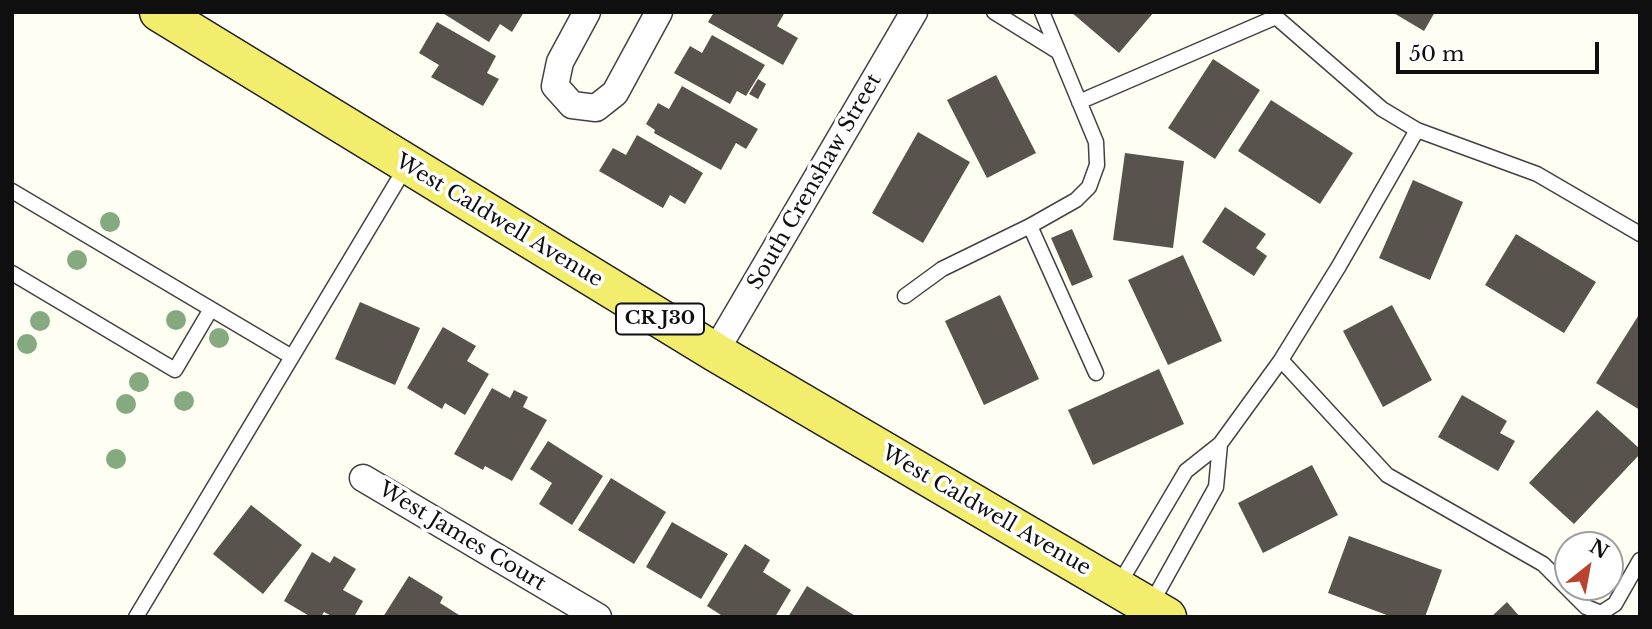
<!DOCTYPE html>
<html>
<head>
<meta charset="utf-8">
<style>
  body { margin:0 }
  #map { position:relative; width:1652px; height:629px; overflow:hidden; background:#fefef2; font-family:"Libre Baskerville",serif }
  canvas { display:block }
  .frame { position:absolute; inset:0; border:14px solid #0f0f0f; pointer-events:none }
  .north { position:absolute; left:1554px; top:531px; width:70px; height:70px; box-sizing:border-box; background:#fff; border:2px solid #9f9f9f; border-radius:50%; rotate:31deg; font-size:19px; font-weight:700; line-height:28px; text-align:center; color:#0f0f0f }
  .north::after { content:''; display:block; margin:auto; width:24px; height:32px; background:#bb422c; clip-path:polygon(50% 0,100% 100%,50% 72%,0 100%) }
  .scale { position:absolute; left:1396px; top:42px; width:203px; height:32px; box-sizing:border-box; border:4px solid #0f0f0f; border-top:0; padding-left:9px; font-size:21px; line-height:24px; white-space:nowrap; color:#0f0f0f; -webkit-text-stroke:5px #fff; paint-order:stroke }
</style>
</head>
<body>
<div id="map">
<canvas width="1652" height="629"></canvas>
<div class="frame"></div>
<div class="north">N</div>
<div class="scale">50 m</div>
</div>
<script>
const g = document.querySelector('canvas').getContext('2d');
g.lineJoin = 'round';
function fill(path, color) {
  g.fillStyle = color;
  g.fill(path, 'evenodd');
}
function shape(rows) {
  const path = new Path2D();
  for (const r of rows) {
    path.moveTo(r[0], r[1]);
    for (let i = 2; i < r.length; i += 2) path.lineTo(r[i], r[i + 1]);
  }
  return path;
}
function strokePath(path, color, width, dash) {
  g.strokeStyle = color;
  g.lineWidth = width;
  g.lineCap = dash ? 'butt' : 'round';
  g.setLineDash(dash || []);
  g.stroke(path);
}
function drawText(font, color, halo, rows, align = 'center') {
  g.font = font + ' "Libre Baskerville",serif';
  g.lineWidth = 7;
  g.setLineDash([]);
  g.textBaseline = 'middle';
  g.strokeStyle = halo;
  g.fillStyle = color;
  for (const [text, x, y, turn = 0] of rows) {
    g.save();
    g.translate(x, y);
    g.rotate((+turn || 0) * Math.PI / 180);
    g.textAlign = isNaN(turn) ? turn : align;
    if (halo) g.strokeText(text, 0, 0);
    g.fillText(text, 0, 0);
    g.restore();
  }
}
fill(shape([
  [441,12,524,12,512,32,500,24,489,42],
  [714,12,785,12,777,26,798,38,783,65,708,22],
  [1071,12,1154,12,1119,53],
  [1392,12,1435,12,1424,31],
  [437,22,496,56,487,73,499,79,483,106,431,77,439,65,419,53],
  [712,35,765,65,746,96,737,91,730,104,674,73,690,46,702,53],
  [1213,59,1260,90,1215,159,1168,128],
  [996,75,1036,153,987,178,947,100],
  [758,79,766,84,758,99,749,94],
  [682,86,758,129,746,149,736,143,721,170,654,133,655,130,646,124,658,103,669,109],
  [1271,100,1353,153,1320,204,1238,151],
  [918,132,970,162,923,243,872,213],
  [637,135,703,173,685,204,670,195,663,208,599,171,613,148,626,155],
  [1125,153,1184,161,1173,248,1113,240],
  [1413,180,1463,202,1430,280,1379,258],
  [1225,207,1266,234,1256,248,1267,256,1254,276,1202,242],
  [1072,229,1093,277,1072,286,1051,238],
  [1516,234,1596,282,1564,333,1485,285],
  [1183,255,1222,341,1168,365,1128,280],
  [1000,295,1039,379,984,405,945,321],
  [360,302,420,328,395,385,335,359],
  [1392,305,1432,380,1383,407,1343,331],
  [1640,313,1640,410,1596,383],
  [443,327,476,346,467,361,489,374,465,415,445,403,442,409,407,388],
  [1159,369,1184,424,1093,465,1068,410],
  [492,388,510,398,514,390,528,397,523,407,547,420,512,481,485,466,483,470,454,454],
  [1462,395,1507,421,1500,433,1515,441,1498,471,1438,437],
  [1597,410,1640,449,1640,454,1574,524,1529,483],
  [548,441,603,476,572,525,539,504,552,483,530,469],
  [1312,465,1338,515,1263,553,1238,503],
  [611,478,666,512,634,564,578,530],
  [251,505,302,545,263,594,213,554],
  [672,522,728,554,701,599,646,567],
  [1349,536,1442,570,1425,617,1392,617,1328,593],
  [745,544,770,560,763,572,791,590,775,617,724,617,707,606],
  [312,552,330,563,334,556,356,569,343,590,363,601,354,617,333,617,324,612,321,617,311,617,284,601],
  [409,576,443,597,440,603,459,615,458,617,383,617],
  [807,586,857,617,788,617],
  [1507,602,1520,617,1491,617]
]), '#58534c');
const service = shape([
  [994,12,1057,51],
  [1079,102,1276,17,1382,109,1417,130,1537,174,1640,234],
  [12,191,292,357],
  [1030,226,1096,373],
  [12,273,175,370,211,309],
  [905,296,942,269,1030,226,1076,200,1089,187,1097,165,1096,142,1042,12],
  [1281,360,1339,266,1417,130],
  [1118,586,1186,471,1220,444,1281,360,1387,475,1543,564,1586,607,1601,613,1615,604,1640,560],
  [1151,604,1216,487,1220,444],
  [136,617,407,165]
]);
const minor = shape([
  [587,12,560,62,555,86,572,105,596,108,615,93,659,12],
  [715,352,914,12],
  [363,478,598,617]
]);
const primary = shape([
  [159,12,715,352,1167,617]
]);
strokePath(service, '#424242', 17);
strokePath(minor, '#424242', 29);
strokePath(primary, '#202020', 41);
strokePath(service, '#fff', 14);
strokePath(minor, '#fff', 26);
strokePath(primary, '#f3ed6e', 38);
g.fillStyle = '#85aa7f';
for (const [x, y] of [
  [110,222],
  [77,260],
  [176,320],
  [40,321],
  [219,338],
  [27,344],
  [139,382],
  [184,401],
  [126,404],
  [116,459]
]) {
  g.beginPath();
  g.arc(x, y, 10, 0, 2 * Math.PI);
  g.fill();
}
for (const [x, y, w] of [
  [660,319,88]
]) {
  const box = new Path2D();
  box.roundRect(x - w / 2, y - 15.5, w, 31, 5);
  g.fillStyle = '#fff';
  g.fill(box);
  strokePath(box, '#0f0f0f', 2);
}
drawText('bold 19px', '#0f0f0f', null, [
  ["CR J30",660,319]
]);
drawText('21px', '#0f0f0f', '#fff', [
  ["South Crenshaw Street",815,182,-60],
  ["West Caldwell Avenue",499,221,31],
  ["West Caldwell Avenue",986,511,30],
  ["West James Court",462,537,31]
]);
</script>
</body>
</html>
